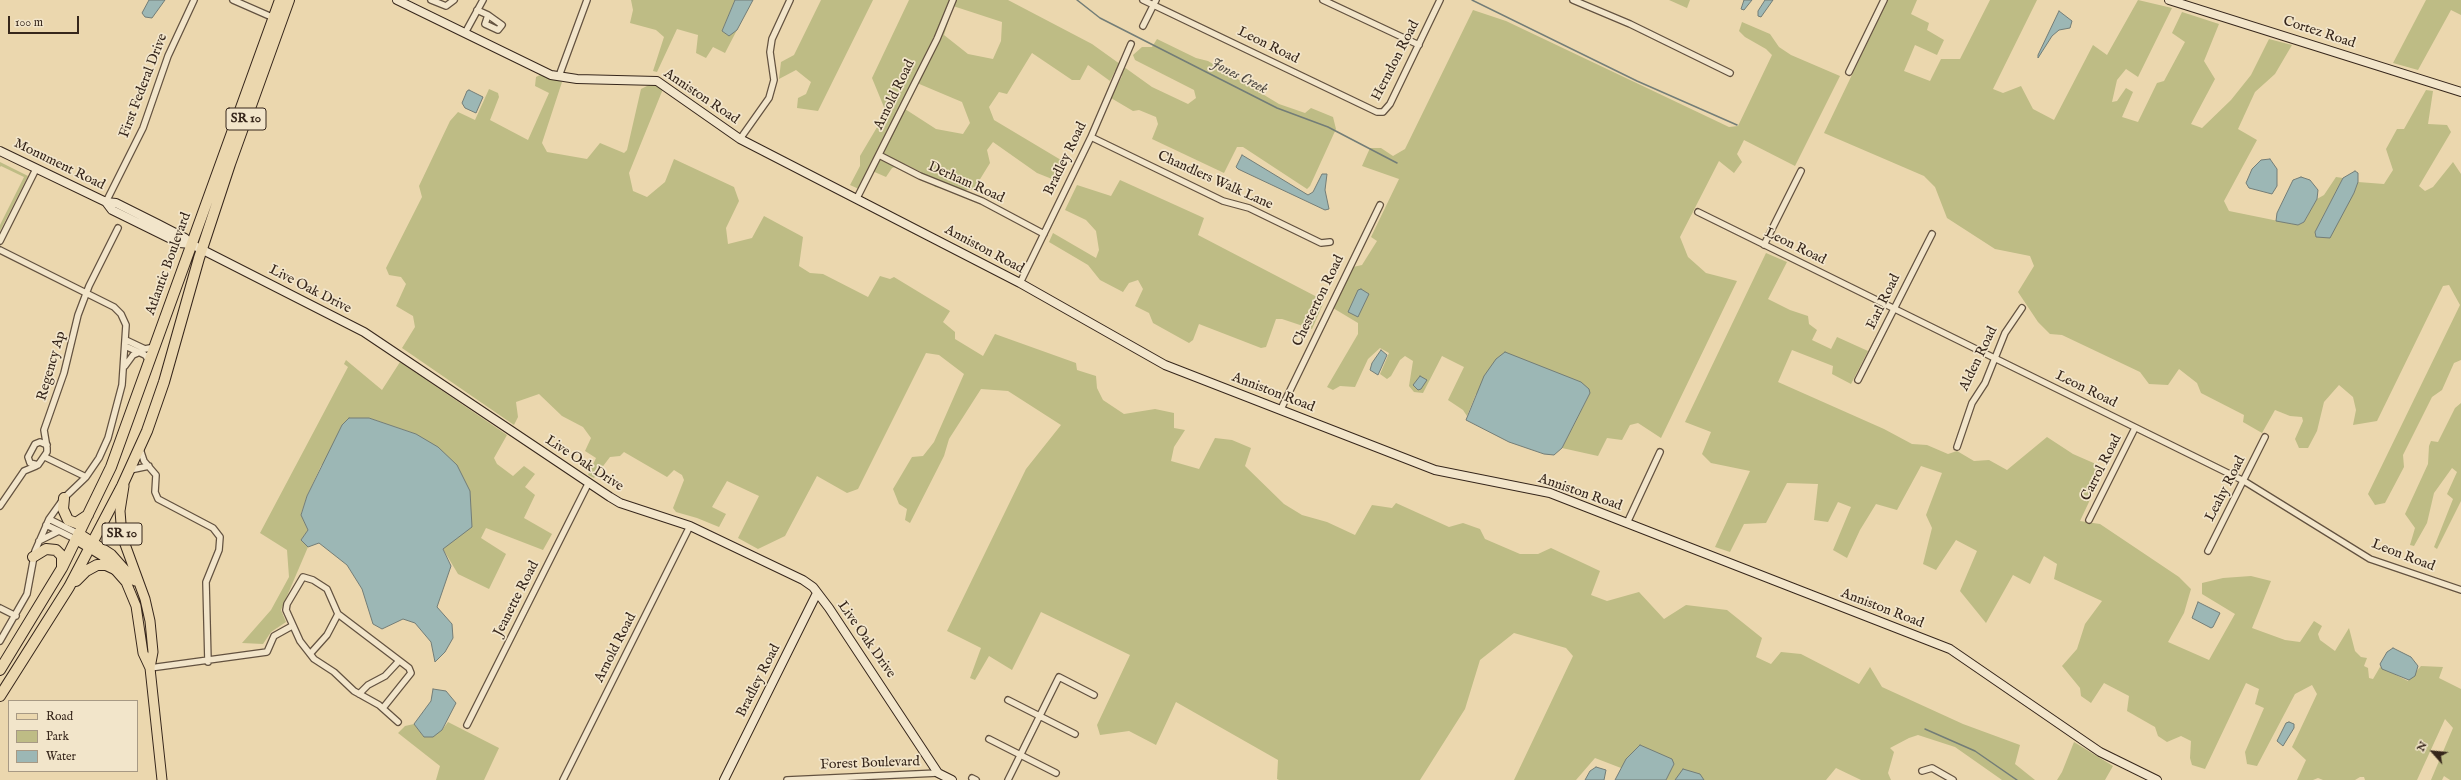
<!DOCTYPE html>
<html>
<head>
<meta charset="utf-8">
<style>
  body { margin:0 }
  #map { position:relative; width:2461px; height:780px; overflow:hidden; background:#ebd7ae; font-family:"IM FELL English",serif }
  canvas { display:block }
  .legend { position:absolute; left:8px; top:700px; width:130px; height:72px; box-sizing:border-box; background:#f2e5ca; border:1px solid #a79984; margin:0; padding:5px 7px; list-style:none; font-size:12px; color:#36261b }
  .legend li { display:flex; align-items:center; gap:8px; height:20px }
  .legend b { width:20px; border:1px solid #a79984 }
  .north { position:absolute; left:2413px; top:732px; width:40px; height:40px; -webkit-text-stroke:3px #f2e5ca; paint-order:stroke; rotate:297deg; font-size:11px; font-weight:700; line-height:16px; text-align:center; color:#36261b }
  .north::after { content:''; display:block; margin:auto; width:14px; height:18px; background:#36261b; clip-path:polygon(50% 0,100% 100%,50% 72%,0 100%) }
  .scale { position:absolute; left:8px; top:16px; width:71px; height:18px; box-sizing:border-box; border:2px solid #36261b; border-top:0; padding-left:5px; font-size:12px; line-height:14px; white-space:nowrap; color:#36261b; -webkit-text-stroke:3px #f2e5ca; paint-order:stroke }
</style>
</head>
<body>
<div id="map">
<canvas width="2461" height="780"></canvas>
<ul class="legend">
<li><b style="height:5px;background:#ebd7ae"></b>Road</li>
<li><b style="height:11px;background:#bebc85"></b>Park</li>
<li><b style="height:11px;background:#9cb7b5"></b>Water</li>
</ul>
<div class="north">N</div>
<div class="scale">100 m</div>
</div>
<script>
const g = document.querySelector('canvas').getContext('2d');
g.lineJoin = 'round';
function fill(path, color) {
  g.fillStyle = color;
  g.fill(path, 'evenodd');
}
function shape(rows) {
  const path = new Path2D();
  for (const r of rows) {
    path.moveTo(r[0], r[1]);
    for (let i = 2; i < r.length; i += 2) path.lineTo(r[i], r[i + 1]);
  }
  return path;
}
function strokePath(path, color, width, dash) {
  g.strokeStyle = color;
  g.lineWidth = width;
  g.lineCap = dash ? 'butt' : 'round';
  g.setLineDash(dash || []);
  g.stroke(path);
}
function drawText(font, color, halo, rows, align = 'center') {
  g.font = font + ' "IM FELL English",serif';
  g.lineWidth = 3.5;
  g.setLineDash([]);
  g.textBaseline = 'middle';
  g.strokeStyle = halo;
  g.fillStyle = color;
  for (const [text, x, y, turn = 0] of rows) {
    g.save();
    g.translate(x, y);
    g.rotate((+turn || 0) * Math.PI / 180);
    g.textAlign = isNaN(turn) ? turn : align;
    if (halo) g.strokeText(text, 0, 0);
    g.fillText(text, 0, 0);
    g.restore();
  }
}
fill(shape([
  [631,0,735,0,722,31,729,36,737,30,725,53,713,47,706,58,696,53,698,35,677,29,657,72,653,71,664,37,656,30,630,23,633,10],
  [821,0,873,0,818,111,797,108,798,98,806,94,811,82,796,70,779,79,781,62,794,55],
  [909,0,1008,0,1092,44,1152,87,1188,104,1196,98,1194,90,1135,60,1133,55,1142,47,1152,47,1157,39,1196,58,1208,61,1279,104,1305,113,1311,108,1333,117,1336,129,1310,186,1307,189,1243,147,1237,147,1224,173,1152,139,1158,124,1156,117,1139,110,1133,111,1111,98,1122,76,1115,71,1110,81,1088,65,1080,80,1072,80,1032,53,1007,94,999,92,989,107,994,120,1066,163,1057,181,1037,173,993,142,987,150,990,163,974,189,958,191,935,187,921,172,905,164,892,168,886,177,870,170,861,190,850,185,860,166,860,156,886,112,872,78],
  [953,6,1002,22,1001,41,993,59,968,54,944,35],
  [917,83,962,102,970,123,963,134,936,129,905,109],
  [1669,0,1690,0,1687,8],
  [1888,0,1917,0,1911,14,1929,23,1927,30,1944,40,1937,55,1915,45,1904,71,1930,81,1941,59,1960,59,1990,0,2037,0,1993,89,2003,93,2021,86,2033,109,2054,120,2093,45,2107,55,2138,0,2172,8,2138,77,2126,69,2117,80,2112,102,2117,101,2126,88,2133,92,2122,117,2138,122,2157,83,2164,81,2185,42,2172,33,2182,12,2219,24,2204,61,2215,79,2191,124,2202,128,2231,100,2251,75,2269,39,2292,45,2275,74,2255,92,2238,129,2257,140,2224,201,2229,211,2298,225,2304,222,2317,199,2324,195,2336,177,2343,178,2315,232,2354,193,2358,182,2384,184,2393,170,2386,149,2397,129,2404,129,2426,90,2433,91,2428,124,2447,125,2451,132,2419,186,2425,191,2433,187,2453,162,2461,174,2461,360,2454,363,2442,390,2432,397,2403,455,2404,467,2385,503,2375,505,2368,494,2460,305,2449,285,2443,286,2377,421,2353,425,2356,410,2353,397,2339,385,2324,402,2317,431,2308,448,2299,448,2295,439,2303,421,2302,417,2290,416,2275,410,2262,433,2243,422,2244,415,2201,393,2197,383,2179,369,2168,385,2149,384,2140,372,2062,335,2050,334,2038,322,2018,292,2034,266,2030,256,1995,249,1947,218,1935,187,1924,176,1824,133],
  [2426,0,2461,0,2461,15,2451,10,2418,70,2393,63],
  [1473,10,1506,21,1729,127,1738,126,1772,55,1766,49,1745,37,1739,31,1742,22,1770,34,1779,47,1791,55,1840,76,1795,166,1744,140,1737,154,1742,162,1734,173,1719,161,1680,237,1688,257,1706,273,1737,281,1661,438,1638,423,1630,425,1622,440,1607,438,1598,456,1562,448,1590,393,1476,394,1467,416,1463,410,1448,400,1464,367,1442,356,1423,393,1414,392,1409,386,1413,361,1405,356,1400,360,1391,376,1387,379,1380,374,1389,353,1380,348,1368,359,1355,387,1340,386,1333,390,1327,387,1358,334,1358,323,1333,308,1353,267,1362,265,1377,241,1371,237,1399,179,1362,166,1370,148,1381,148,1393,156,1405,149],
  [540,75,562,82,542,143,547,152,587,159,600,143,624,153,627,150,641,89,651,84,663,89,629,173,633,191,647,197,665,182,674,159,734,187,739,201,726,228,728,244,752,238,764,216,803,237,799,266,810,273,823,274,868,297,880,276,890,279,894,277,950,311,943,322,955,332,955,339,983,356,995,334,1076,363,1077,370,1096,376,1097,388,1103,400,1124,414,1155,409,1174,413,1174,428,1185,430,1174,447,1171,461,1199,469,1215,438,1232,440,1251,448,1245,466,1284,504,1302,515,1327,522,1355,535,1372,505,1392,508,1396,503,1449,527,1463,523,1480,529,1485,539,1520,554,1538,554,1551,548,1600,571,1591,595,1607,601,1639,592,1664,619,1686,605,1727,610,1762,638,1756,657,1771,664,1781,652,1801,654,1859,684,1870,667,1882,687,1963,724,2020,745,2015,764,2035,780,2002,780,1955,747,1918,735,1909,738,1890,748,1894,752,1888,773,1891,780,1861,780,1836,768,1826,780,1666,780,1674,764,1640,745,1621,768,1595,758,1576,780,1514,780,1573,656,1566,648,1514,633,1480,660,1465,709,1420,780,1279,780,1277,779,1278,760,1176,702,1156,745,1129,731,1100,735,1097,725,1130,655,1041,612,1012,670,989,656,975,680,970,678,981,648,947,631,1026,469,1061,425,1008,391,981,389,949,439,944,456,910,523,905,520,907,509,899,504,893,489,912,457,923,456,934,442,964,374,939,355,926,353,858,489,847,493,817,476,785,536,758,549,738,538,759,496,727,481,712,507,726,514,719,527,697,518,676,512,673,508,684,480,682,475,674,470,667,477,624,452,620,456,610,457,594,478,588,475,596,458,585,451,591,438,583,427,562,416,539,394,516,402,518,417,514,425,402,348,415,327,413,316,396,306,406,284,401,277,389,275,386,268,422,197,419,186,450,121,458,112,475,120,489,89,498,93,499,97,490,120,528,140,549,93,535,86,536,77],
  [0,162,28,176,0,231,0,225,24,177,1,166,0,167],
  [1120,180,1204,218,1198,235,1319,298,1323,304,1312,329,1282,319,1276,319,1266,347,1261,348,1199,324,1193,340,1189,343,1153,323,1149,313,1135,306,1143,289,1138,280,1129,283,1123,292,1100,280,1088,265,1049,242,1053,233,1096,258,1099,250,1096,231,1086,220,1065,210,1077,185,1111,196],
  [1766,253,1787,262,1768,299,1790,310,1808,316,1809,324,1817,330,1812,340,1831,349,1837,337,1868,351,1851,384,1832,374,1833,366,1792,350,1778,382,1884,429,1912,444,1927,445,1948,454,1957,451,1974,461,1989,460,2007,470,2047,437,2073,454,2105,468,2080,521,2100,524,2179,577,2191,589,2184,613,2168,642,2209,660,2235,614,2202,594,2202,583,2223,578,2251,576,2271,581,2252,628,2285,640,2300,642,2314,621,2322,626,2318,634,2320,640,2335,651,2349,628,2355,651,2361,657,2367,658,2364,666,2368,668,2369,678,2373,679,2380,667,2408,681,2421,666,2443,667,2439,678,2461,689,2461,780,2450,780,2444,776,2442,780,2431,780,2453,728,2445,719,2417,780,2365,780,2364,777,2360,777,2355,780,2323,780,2318,778,2313,780,2297,780,2306,760,2292,747,2317,694,2312,685,2295,694,2257,766,2247,764,2245,752,2264,708,2255,704,2259,689,2246,683,2205,769,2192,765,2190,758,2191,741,2181,736,2167,742,2158,736,2155,727,2127,711,2129,696,2104,683,2091,703,2081,696,2080,688,2062,666,2077,649,2085,624,2102,601,2054,579,2057,564,2044,556,2030,584,2013,575,1986,623,1960,591,1977,551,1956,540,1936,570,1923,564,1932,528,1926,515,1942,473,1921,466,1897,510,1876,504,1860,530,1847,558,1833,550,1851,507,1838,502,1828,522,1814,520,1818,484,1787,483,1766,523,1744,524,1730,552,1715,547,1750,471,1711,463,1702,454,1711,432,1685,422],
  [346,360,382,390,400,362,507,435,494,458,497,464,513,476,524,466,535,474,525,487,535,495,524,518,552,534,543,550,486,528,481,538,506,554,489,589,458,574,443,549,416,434,369,418,321,466,307,496,301,514,308,530,301,540,308,547,281,610,286,622,271,632,263,644,242,643,271,610,289,577,287,550,260,533,348,367,344,364],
  [2461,403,2461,501,2437,549,2434,547,2453,499,2447,494,2457,472,2452,468,2434,493,2427,523,2414,546,2410,545,2415,528,2405,514,2428,464,2429,446,2431,441,2438,442,2455,408],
  [448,722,499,748,484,780,436,780,440,766,398,733,405,726,414,724,424,737,442,730],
  [2074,742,2113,766,2105,780,2057,780,2062,772]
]), '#bebc85');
const water = shape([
  [149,0,165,0,152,18,145,17,142,13,149,0],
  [735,0,753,0,737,30,729,36,722,31,735,0],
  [1744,0,1752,0,1744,10,1741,9,1744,0],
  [1765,0,1773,0,1761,17,1758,16,1758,11,1765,0],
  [2059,11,2072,21,2070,28,2059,30,2052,36,2038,58,2038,55,2059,11],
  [469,90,483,97,476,113,465,108,462,103,467,91,469,90],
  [1242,155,1308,195,1313,192,1322,174,1327,174,1325,190,1329,209,1325,210,1238,169,1236,167,1242,155],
  [2270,159,2277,169,2277,186,2272,194,2249,188,2246,183,2252,169,2261,160,2270,159],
  [2355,171,2358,173,2358,182,2354,193,2330,238,2316,237,2315,232,2343,178,2355,171],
  [2301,177,2310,180,2318,190,2317,199,2304,222,2298,225,2276,221,2277,213,2293,180,2301,177],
  [1361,289,1369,294,1358,317,1348,312,1358,290,1361,289],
  [1381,350,1387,355,1378,375,1370,370,1372,363,1381,350],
  [1505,352,1581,382,1589,389,1590,393,1562,448,1554,455,1544,454,1509,442,1466,420,1484,376,1496,359,1505,352],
  [1420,376,1427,380,1421,389,1418,390,1413,385,1420,376],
  [349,418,369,418,416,434,438,447,457,465,470,491,472,527,443,549,451,566,437,607,452,624,453,638,445,652,435,662,431,642,415,623,403,619,382,629,373,624,362,589,347,565,319,543,308,547,301,540,308,530,301,515,307,496,342,425,349,418],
  [2198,602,2220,613,2213,627,2211,628,2192,618,2198,602],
  [2393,648,2411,657,2418,666,2415,676,2409,680,2382,669,2380,664,2387,652,2393,648],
  [433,689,446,691,456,703,442,730,433,737,424,737,414,724,431,701,433,689],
  [2289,722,2294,724,2294,728,2283,746,2277,741,2286,723,2289,722],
  [1640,745,1672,759,1674,764,1666,780,1615,780,1626,759,1640,745],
  [1596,767,1606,770,1604,780,1585,780,1590,771,1596,767],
  [1683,769,1700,774,1704,780,1675,780,1683,769]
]);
fill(water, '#9cb7b5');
strokePath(water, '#737d77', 1);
strokePath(shape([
  [1077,0,1100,18,1277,108,1328,127,1397,163],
  [1472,0,1637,81,1737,125],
  [1925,729,1975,751,2017,780]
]), '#737d77', 1.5);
const street = shape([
  [233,0,274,18],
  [431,0,446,6,454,0],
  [1143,0,1377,112,1383,112,1390,104,1440,0],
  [1323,0,1419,45],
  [1573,0,1630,24,1730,73],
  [477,10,488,15],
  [488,15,502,25,498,30,485,24,488,15],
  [1143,26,1156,0],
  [465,33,483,0],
  [1849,72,1884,0],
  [559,76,587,0],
  [1091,137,1223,201,1249,208,1321,243,1330,242],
  [740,139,769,98,774,80,770,52,772,39,790,0],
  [879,155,920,176,982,201,1044,234],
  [857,198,937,39,953,0],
  [106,202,143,128,168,56,194,0],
  [1698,212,2244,481,2370,559,2461,590],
  [0,241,36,169],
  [1764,245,1801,171],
  [0,250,114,307,121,314,126,325,122,385,108,438,99,458,86,477,64,498,49,519,35,551,27,594,0,641],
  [1020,283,1091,137,1131,44],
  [126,340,145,349,155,347],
  [125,346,145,355,150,362],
  [125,366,133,355,140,352],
  [1858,380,1932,234],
  [1281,409,1380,205],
  [47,445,40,442,35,444,28,457,30,463,38,465,47,452,47,448,44,430,64,373,78,315,89,286,118,228],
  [1957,447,1972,403,1985,383,2005,333,2022,308],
  [140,449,144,461,156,475,155,492,158,499,213,528,220,537,219,550,206,582,208,662],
  [45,457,86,477],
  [130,470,149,466],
  [0,506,24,471,36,466],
  [49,519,79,534],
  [2089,520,2135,428],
  [1627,523,1660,452],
  [46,525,59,531],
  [39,541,59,531,77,540],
  [2208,551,2265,437],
  [0,608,16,616],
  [310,654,327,635,338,614],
  [150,668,267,652,274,636,292,626],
  [359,694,368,685,385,676,399,661],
  [1008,700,1075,734],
  [383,708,411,673,409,668,338,614,327,589,313,580,303,577,287,604,286,610,300,641,314,659,334,672,354,691,379,705,398,722],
  [467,725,588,484],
  [989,739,1056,773],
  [1922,771,1932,768,1953,780],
  [972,778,976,780],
  [563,780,690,526],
  [787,780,938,773],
  [1008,780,1059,677,1094,695]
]);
const secondary = shape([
  [397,0,551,75,577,79,657,81,740,139,1020,283,1165,365,1435,470,1550,493,1950,649,2100,752,2157,780],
  [2169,0,2461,92],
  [0,151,106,202,116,203,158,224,185,238,191,244,364,332,610,497,620,503,690,526,803,580,813,587,829,608,938,773,952,780],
  [106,202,112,210,179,243,191,244],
  [724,780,817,593]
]);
const primary = shape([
  [124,486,120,511,122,536,145,599,150,621,153,652,150,668,162,780],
  [80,534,111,554,135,581],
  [77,540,103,556,126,582,136,606,143,653,150,668]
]);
const highway = shape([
  [64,498,63,509,68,520,76,523,88,515],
  [33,557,46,549,56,550,62,556,62,567],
  [76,581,86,571,97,565,106,565,119,571],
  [0,670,62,568,111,467,280,0],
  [0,696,69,587,122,486,147,431,164,382,199,258,230,164,289,0]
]);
strokePath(street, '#635240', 8);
strokePath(secondary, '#36261b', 10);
strokePath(primary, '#36261b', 11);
strokePath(highway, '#36261b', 12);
strokePath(street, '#f2e5ca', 5.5);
strokePath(secondary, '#f2e5ca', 8);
strokePath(primary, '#ebd7ae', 9);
strokePath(highway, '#ebd7ae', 10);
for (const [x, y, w] of [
  [246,119,40],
  [122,534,40]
]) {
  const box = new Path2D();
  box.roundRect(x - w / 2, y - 11, w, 22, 3);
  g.fillStyle = '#f2e5ca';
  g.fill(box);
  strokePath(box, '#36261b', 1);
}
drawText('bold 13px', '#36261b', null, [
  ["SR 10",246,119],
  ["SR 10",122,534]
]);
drawText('14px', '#36261b', '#f2e5ca', [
  ["Cortez Road",2319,33,18],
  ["Leon Road",1268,46,26],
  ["Herndon Road",1396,61,-63],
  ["First Federal Drive",144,86,-69],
  ["Arnold Road",895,95,-64],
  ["Anniston Road",701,97,34],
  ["Bradley Road",1066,159,-64],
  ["Monument Road",59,165,26],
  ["Chandlers Walk Lane",1215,181,24],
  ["Derham Road",966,183,24],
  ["Leon Road",1795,247,26],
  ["Anniston Road",984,250,28],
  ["Atlantic Boulevard",169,264,-70],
  ["Live Oak Drive",310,290,27],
  ["Chesterton Road",1319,301,-64],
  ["Earl Road",1884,302,-64],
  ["Alden Road",1979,359,-64],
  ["Regency Ap",52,366,-74],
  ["Leon Road",2086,390,26],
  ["Anniston Road",1273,393,21],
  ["Live Oak Drive",584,464,33],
  ["Carrol Road",2102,468,-63],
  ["Leahy Road",2226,489,-63],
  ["Anniston Road",1580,493,19],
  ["Leon Road",2403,556,21],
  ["Jeanette Road",517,599,-63],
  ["Anniston Road",1882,609,21],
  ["Live Oak Drive",866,640,55],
  ["Arnold Road",616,648,-63],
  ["Bradley Road",759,681,-63],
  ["Forest Boulevard",870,764,-2]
]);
drawText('italic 15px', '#504a42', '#f2e5ca', [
  ["Jones Creek",1239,77,27]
]);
</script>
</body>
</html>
